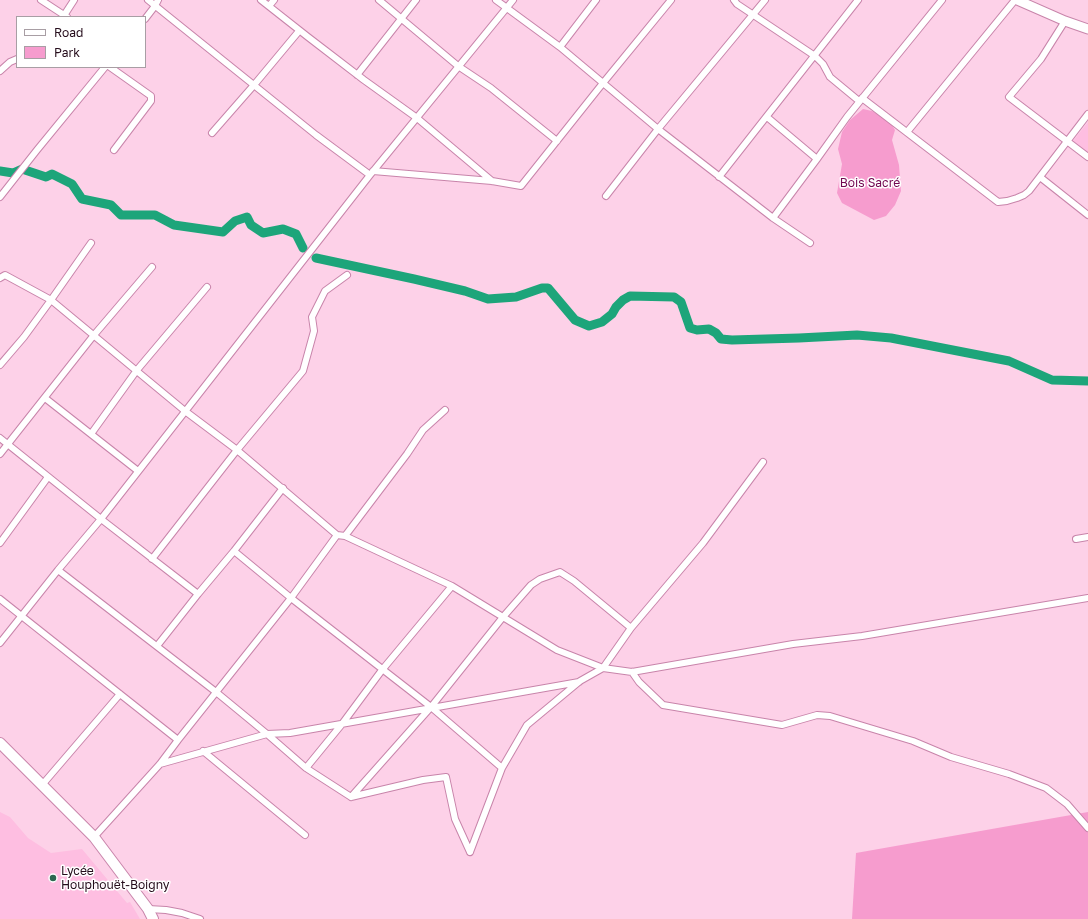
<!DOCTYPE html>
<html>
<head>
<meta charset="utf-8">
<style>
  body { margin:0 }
  #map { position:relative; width:1088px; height:919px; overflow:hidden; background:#fdd1e8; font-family:"Golos Text",sans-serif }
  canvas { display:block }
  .legend { position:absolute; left:16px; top:16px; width:130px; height:52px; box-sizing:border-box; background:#fff; border:1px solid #a89ea4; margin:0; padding:5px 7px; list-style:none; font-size:12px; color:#250c1b }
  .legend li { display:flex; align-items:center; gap:8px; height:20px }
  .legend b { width:20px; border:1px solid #a89ea4 }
</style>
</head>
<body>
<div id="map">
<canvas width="1088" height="919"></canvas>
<ul class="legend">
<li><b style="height:5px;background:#fff"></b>Road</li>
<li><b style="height:11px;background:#f69cce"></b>Park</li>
</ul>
</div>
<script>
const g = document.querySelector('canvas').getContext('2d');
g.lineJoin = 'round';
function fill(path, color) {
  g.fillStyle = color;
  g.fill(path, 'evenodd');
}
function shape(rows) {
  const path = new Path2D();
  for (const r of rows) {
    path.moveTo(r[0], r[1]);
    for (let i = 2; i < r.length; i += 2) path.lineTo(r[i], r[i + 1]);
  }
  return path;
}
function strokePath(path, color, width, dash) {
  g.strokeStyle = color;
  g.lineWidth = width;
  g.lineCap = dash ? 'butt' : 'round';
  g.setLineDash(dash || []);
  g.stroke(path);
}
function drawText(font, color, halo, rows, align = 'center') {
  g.font = font + ' "Golos Text",sans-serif';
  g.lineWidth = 3;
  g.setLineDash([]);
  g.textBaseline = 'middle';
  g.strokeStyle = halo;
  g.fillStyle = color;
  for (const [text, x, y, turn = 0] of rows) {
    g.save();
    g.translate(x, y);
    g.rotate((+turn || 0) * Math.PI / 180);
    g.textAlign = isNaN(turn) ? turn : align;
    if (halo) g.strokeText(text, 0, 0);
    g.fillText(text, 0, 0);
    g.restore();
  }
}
fill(shape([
  [1088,122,1088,153,1073,141],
  [0,812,10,817,28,838,51,853,82,849,127,903,130,902,140,919,0,919]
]), '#febee1');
fill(shape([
  [863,109,872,111,890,122,895,130,892,140,899,165,901,191,895,205,886,216,874,220,842,203,837,193,842,164,838,149,842,132,850,120],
  [1088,812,1088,919,852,919,856,853]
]), '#f69cce');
strokePath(shape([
  [0,171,13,173,22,169,46,177,52,174,72,184,82,199,111,205,121,215,155,215,174,225,223,232,235,221,247,217,251,225,263,233,283,229,296,234,303,248],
  [316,258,414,279,465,291,488,299,516,297,542,288,548,288,575,320,589,326,602,322,612,314,616,307,623,300,630,296,674,297,681,302,690,328,697,330,709,329,716,333,721,339,732,340,799,338,857,335,891,338,1009,361,1052,380,1088,381]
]), '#1da57a', 9);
const minor = shape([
  [41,0,67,17],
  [148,0,316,135,370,175],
  [261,0,308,37,364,80,417,118,492,181],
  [379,0,458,66,491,88,557,141],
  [496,0,560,47,658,129,773,218,810,243],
  [734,0,737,4,815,56,823,64,830,77,859,101],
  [269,6,274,0],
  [63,17,74,0],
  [145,19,155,6,158,0],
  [1065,21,1041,59,1009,97,1088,157],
  [560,47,596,0],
  [110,67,151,96,151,101,114,150],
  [0,71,10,62,17,59],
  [357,75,416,0],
  [862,98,998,202,1007,201,1017,198,1024,195,1029,191,1088,114],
  [767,117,817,159],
  [907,132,1015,0],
  [212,133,254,85,299,31],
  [373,171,492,181,521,186,603,83,671,0],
  [719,177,858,0],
  [1040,177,1088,215],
  [606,196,658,129,765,0],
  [0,197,37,150,105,67],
  [773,218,817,159,847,117,942,0],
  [0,278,5,275,51,300,185,411,237,450,337,535,345,536,452,586,557,650,603,668,632,672,793,644,862,636,1088,598],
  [0,365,24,337,51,300,91,243],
  [45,398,138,471],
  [91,434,137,370,207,287],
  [0,438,101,519,198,594],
  [0,454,94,335,152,267],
  [345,536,407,454,423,430,445,410],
  [1076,539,1088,537],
  [0,543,48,477],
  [234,551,291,598,431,707,502,768],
  [152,559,237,450,303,371,314,331,312,317,325,291,347,275],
  [58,570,216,692,267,734,306,768,351,797,423,780,446,777,455,819,470,852],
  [0,599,178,740],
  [0,643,58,570,101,519,370,175,513,0],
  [157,646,198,594,234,551,283,488],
  [632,672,639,682,663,705,782,725,817,715,830,716,913,741,951,757,1009,774,1046,788,1067,804,1088,828],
  [203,751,305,835],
  [160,764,267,734,290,733,579,682],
  [306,768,342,724,382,670,452,586],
  [42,785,120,694],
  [351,797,431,707,503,617,531,585,540,579,560,572,574,581,631,628],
  [94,837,160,764,178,740,291,598,337,535],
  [470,852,502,768,527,725,580,681,603,668,631,628,703,543,763,462],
  [148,909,166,910,182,913,200,919]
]);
const secondary = shape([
  [1017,0,1065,21,1088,29]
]);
const primary = shape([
  [0,743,94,837,148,909,153,919]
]);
strokePath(minor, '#c884aa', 8);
strokePath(secondary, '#c884aa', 11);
strokePath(primary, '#c884aa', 12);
strokePath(minor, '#fff', 6);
strokePath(secondary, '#fff', 9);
strokePath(primary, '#fff', 10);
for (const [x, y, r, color] of [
  [53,878,4,"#2d6851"]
]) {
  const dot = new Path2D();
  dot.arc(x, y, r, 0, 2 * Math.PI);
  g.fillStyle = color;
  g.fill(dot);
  strokePath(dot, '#fff', 1.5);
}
drawText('12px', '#720751', '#fff', [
  ["Bois Sacré",870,183]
]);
drawText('12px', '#250c1b', '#fff', [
  ["Lycée",61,871],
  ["Houphouët-Boigny",61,885]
], 'left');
</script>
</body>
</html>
